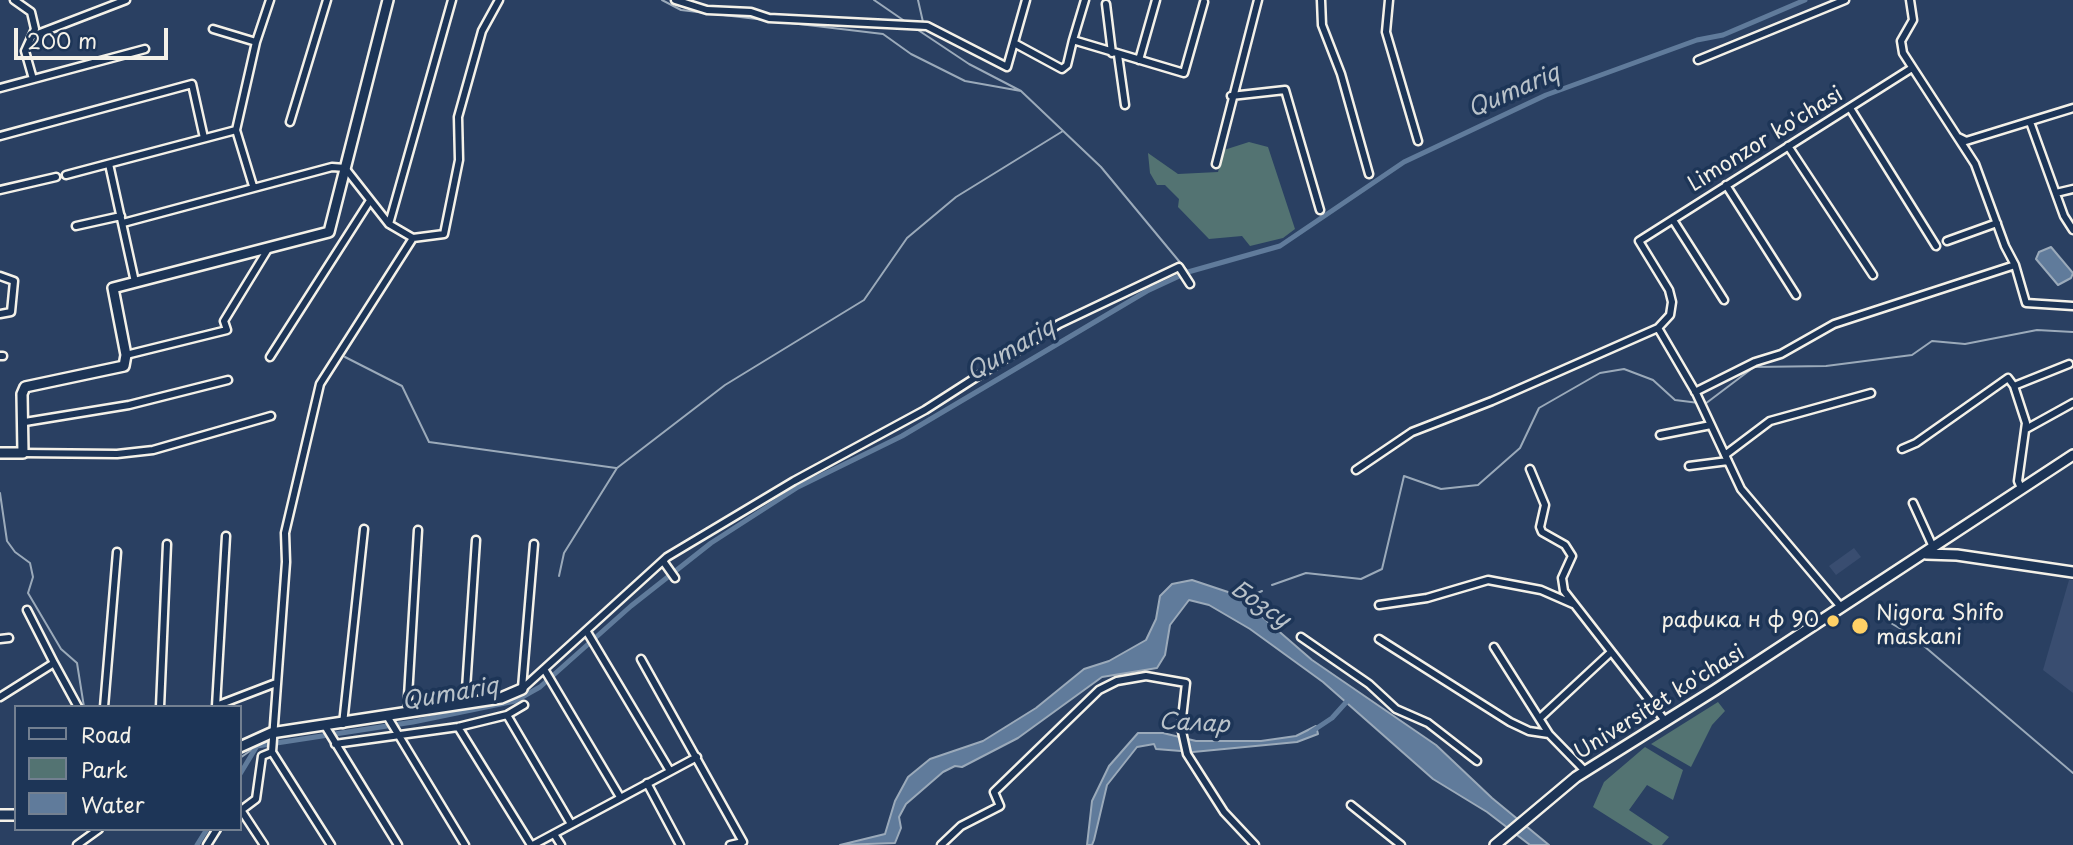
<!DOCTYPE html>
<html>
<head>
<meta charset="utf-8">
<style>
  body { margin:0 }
  #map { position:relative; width:2073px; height:845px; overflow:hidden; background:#2a4062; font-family:"Playpen Sans",sans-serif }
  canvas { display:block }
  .legend { position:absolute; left:14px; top:705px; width:228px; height:126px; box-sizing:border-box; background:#1d3557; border:2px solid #738091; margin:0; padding:9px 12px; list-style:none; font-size:21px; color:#f4f1e8 }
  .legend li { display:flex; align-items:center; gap:14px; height:35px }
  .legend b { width:35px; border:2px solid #738091 }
  .scale { position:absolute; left:14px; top:28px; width:154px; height:32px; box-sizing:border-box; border:4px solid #f4f1e8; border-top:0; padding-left:9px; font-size:21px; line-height:24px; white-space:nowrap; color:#f4f1e8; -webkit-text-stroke:5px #1d3557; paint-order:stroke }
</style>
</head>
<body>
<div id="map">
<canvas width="2073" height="845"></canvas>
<ul class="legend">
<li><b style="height:9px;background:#1d3557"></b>Road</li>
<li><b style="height:19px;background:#537372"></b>Park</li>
<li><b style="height:19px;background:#607b9b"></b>Water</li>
</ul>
<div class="scale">200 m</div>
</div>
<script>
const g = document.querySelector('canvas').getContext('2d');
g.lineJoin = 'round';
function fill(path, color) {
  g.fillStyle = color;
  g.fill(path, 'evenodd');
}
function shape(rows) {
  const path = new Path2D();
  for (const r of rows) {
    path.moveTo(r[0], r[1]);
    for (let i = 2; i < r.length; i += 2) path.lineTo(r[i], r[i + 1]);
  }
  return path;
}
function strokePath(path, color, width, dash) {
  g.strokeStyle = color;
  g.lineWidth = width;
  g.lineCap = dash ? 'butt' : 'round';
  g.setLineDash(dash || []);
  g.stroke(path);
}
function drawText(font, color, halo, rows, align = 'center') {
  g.font = font + ' "Playpen Sans",sans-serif';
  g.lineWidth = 7;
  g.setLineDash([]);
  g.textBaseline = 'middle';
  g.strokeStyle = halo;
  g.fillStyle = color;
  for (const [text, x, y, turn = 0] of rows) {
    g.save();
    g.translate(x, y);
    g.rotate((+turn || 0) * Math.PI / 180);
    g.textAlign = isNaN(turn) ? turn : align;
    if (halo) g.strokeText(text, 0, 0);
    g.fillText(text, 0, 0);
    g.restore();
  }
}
fill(shape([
  [1854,548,1861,557,1836,575,1829,566],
  [2069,580,2073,580,2073,693,2043,670]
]), '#394d70');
fill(shape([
  [1249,142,1268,147,1295,229,1283,238,1250,246,1242,236,1209,239,1178,207,1179,199,1165,185,1157,185,1150,173,1148,153,1178,174,1218,172,1224,150],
  [1718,702,1725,711,1712,725,1691,767,1651,744],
  [1645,747,1683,770,1673,800,1647,785,1629,810,1669,837,1662,845,1653,845,1593,807,1604,782]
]), '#537372');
const water = shape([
  [2051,247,2073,273,2071,278,2058,285,2036,259,2039,252,2051,247],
  [1192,580,1237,595,1312,660,1436,745,1492,798,1549,845,1530,845,1487,812,1433,779,1323,682,1250,629,1209,605,1189,600,1170,625,1165,655,1157,668,1102,677,1018,738,962,767,955,766,943,772,906,804,899,817,901,828,895,843,840,845,885,834,895,801,908,777,930,759,983,741,1036,708,1084,669,1109,661,1146,640,1156,619,1160,596,1172,584,1192,580],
  [1316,726,1318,734,1297,742,1193,752,1156,749,1154,744,1137,747,1107,785,1094,840,1092,845,1087,845,1092,801,1109,766,1138,733,1163,733,1196,741,1261,741,1296,736,1316,726]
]);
fill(water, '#607b9b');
strokePath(water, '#9baaba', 2);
strokePath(shape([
  [662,0,681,10,883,34,911,54,965,81,1021,91],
  [874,0,906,22],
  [918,0,923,22],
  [918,30,969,64,1021,91,1101,167,1188,272],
  [345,357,402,386,429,442,616,468],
  [1705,404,1754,367,1826,366,1912,355,1932,341,1965,344,2037,330,2073,332],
  [0,493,7,541,15,552,30,563,33,577,28,593,61,649,77,663,84,707],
  [559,576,564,553,617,468,725,385,864,300,907,238,956,197,1063,131],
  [1272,585,1306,573,1361,579,1382,569,1404,476,1441,489,1478,485,1520,448,1539,408,1600,373,1624,369,1653,380,1675,400,1699,403],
  [1242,600,1262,591],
  [1889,622,1911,635,2073,773],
  [240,758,257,746]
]), '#9baaba', 2);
strokePath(shape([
  [1311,732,1332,718,1350,698],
  [240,774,257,746,413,722,515,701,540,687,631,606,711,543,798,487,902,436,1147,291,1188,272,1280,246,1404,162,1546,95,1697,40,1723,35,1805,0],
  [197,845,207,829]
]), '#607b9b', 5);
const street = shape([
  [14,0,31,12,35,29,25,51,33,79],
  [675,0,707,10,751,12,769,18,927,26,1007,67,1026,0],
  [1321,0,1322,25,1341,74,1369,174],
  [1389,0,1386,32,1418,141],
  [1910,0,1913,20,1901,41,1903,53,1975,164,2005,246,2015,265,2026,303,2073,306],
  [1106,4,1112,53],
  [213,29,256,42],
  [35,35,126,0],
  [1073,40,1085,0],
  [1014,43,1062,69,1067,65,1073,40,1184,73,1204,2],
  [1118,55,1125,105],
  [1139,60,1156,0],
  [1698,60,1845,0],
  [0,88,145,49],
  [1231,96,1285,90,1320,210],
  [1850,108,1936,246],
  [290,122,327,0],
  [2030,122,2064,216,2073,230],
  [0,136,192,84,204,138],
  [1958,137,1966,141,2073,108],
  [1788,146,1873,275],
  [109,164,135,282],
  [1216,164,1258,0],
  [66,175,236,130],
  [1726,185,1796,295],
  [253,186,236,130,256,42,270,0],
  [0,190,56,177],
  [2056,193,2073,189],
  [1673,220,1724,300],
  [123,223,332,167,345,168,389,224,413,238,444,234,459,160,458,117,482,31,499,0],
  [389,224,452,0],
  [76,226,121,216],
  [1947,241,1997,223],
  [0,276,14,281,11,312,0,314],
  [1658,328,1696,393,1741,489,1841,607],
  [126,355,227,330,224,321,268,249],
  [0,356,3,356],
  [270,357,369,202],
  [2014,386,2069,364],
  [1695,392,1755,362,1781,354,1834,324,2015,265],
  [25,422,129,405,228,380],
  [2026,429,2073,403],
  [1660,435,1711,425],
  [1902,449,1916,443,2008,378,2014,386,2026,423,2018,481,2021,488],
  [23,453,117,454,153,450,271,416],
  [1725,455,1770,421,1871,393],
  [1689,466,1728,461],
  [1530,469,1545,505,1540,527,1542,532,1565,545,1572,556,1562,578,1564,591,1666,722],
  [1356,470,1412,432,1492,401,1658,328,1670,315,1672,302,1669,290,1639,241,1912,68],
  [1913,503,1933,547],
  [663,561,675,578],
  [1379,605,1427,598,1488,580,1541,590,1573,604],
  [27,610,54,663],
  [587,632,670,771],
  [1301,637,1369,684,1396,709,1428,723,1477,761],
  [0,639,9,638],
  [1379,639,1510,722,1529,731,1549,734,1585,771],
  [1494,647,1549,734],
  [641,659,743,842,730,845],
  [544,669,620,797],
  [522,688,534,544],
  [522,689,667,557,794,481,925,410,1059,324,1179,267,1190,284],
  [0,697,54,663,78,707],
  [465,704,476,540],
  [216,706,226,536],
  [216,706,276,683],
  [104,707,117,552],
  [160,707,167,544],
  [407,713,418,530],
  [507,715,571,824],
  [387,716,465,845],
  [1540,718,1611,652],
  [343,724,364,529],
  [325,726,398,845],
  [458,727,531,845],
  [335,744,458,727,507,715,524,705],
  [647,783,680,845],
  [1351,805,1401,845],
  [241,810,264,845],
  [240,811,256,799,262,756,272,752],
  [554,834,561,845],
  [77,845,99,829],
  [207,845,217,829],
  [331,845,272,752,286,562,285,533,320,384,413,238],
  [533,845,697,757],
  [941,845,961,826,1000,806,994,792,1099,690,1117,681,1146,676,1186,683,1181,727,1187,754,1224,812,1255,845]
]);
const secondary = shape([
  [0,453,23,453,22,394,25,387,124,366,126,355,113,288,329,232,388,0],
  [1926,554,1957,555,2073,572],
  [240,747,271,733,501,698,522,689],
  [0,815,16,815],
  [1495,845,1576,777,1715,690,2073,455]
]);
strokePath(street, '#f4f1e8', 11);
strokePath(secondary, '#f4f1e8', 14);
strokePath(street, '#1d3557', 6);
strokePath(secondary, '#1d3557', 9);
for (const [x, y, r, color] of [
  [1833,621,7,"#ffd166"],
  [1860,626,9,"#ffd166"]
]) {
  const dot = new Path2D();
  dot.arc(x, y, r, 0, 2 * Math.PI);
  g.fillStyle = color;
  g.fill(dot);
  strokePath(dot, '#1d3557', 2.5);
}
drawText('21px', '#f4f1e8', '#1d3557', [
  ["Limonzor ko'chasi",1766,140,-32],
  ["Universitet ko'chasi",1660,703,-32]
]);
drawText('21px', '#f4f1e8', '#1d3557', [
  ["Nigora Shifo",1876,614],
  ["maskani",1876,638],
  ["рафика н ф 90",1819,621,"right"]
], 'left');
drawText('italic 23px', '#b9c2c9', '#1d3557', [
  ["Qumariq",1514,92,-24],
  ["Qumariq",1011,351,-31],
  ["Бозсу",1260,605,34],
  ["Qumariq",450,695,-10],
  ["Салар",1194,724,3]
]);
</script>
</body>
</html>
